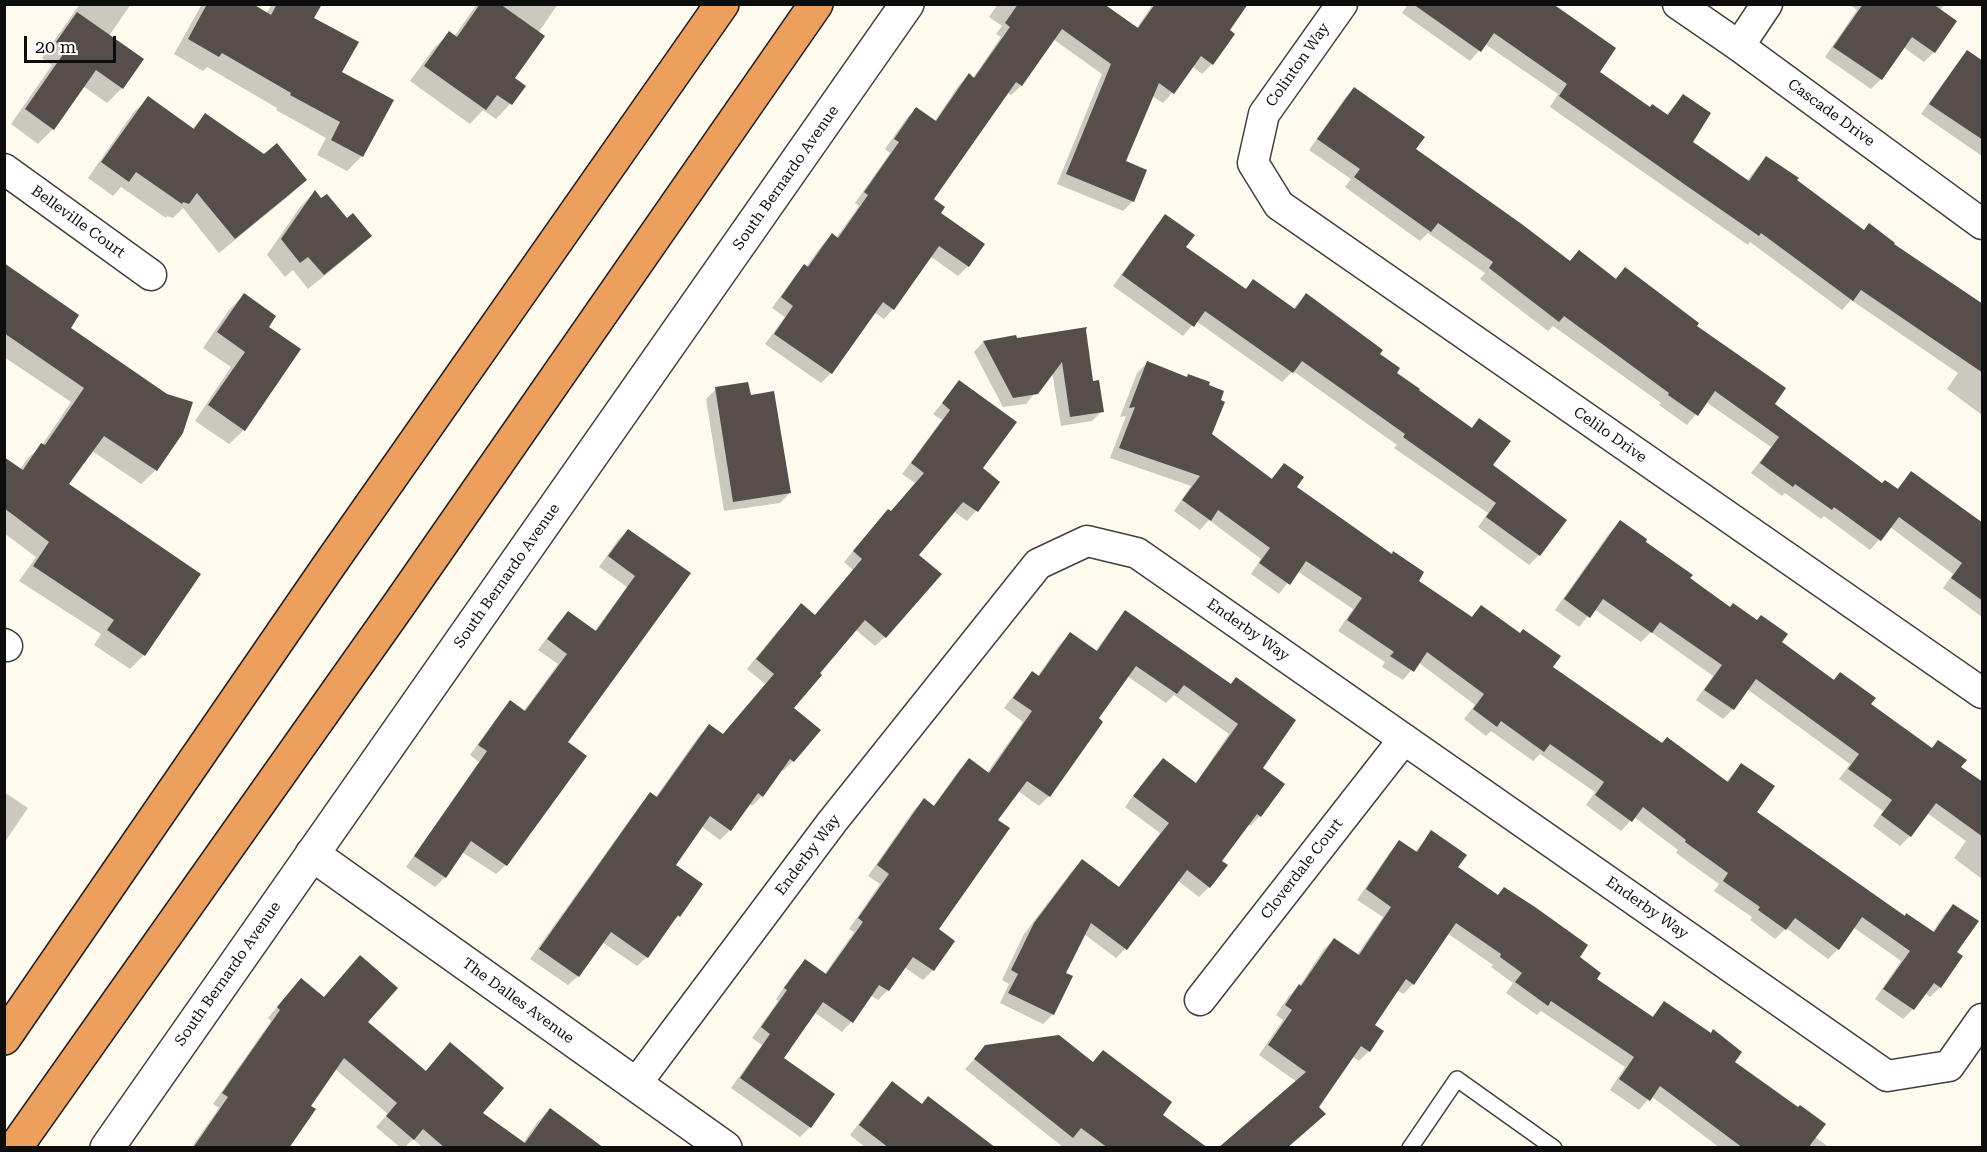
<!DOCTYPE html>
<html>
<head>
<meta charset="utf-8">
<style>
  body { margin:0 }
  #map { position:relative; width:1987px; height:1152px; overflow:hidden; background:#fefbee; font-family:"Roboto Serif",serif }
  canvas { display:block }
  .frame { position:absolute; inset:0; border:6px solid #0d0d0d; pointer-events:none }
  .scale { position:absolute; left:24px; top:36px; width:92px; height:27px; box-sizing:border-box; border:3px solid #0d0d0d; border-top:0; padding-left:8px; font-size:18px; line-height:21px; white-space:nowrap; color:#0d0d0d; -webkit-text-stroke:4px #fff; paint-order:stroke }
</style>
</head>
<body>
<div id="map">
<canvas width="1987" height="1152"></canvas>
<div class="frame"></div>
<div class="scale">20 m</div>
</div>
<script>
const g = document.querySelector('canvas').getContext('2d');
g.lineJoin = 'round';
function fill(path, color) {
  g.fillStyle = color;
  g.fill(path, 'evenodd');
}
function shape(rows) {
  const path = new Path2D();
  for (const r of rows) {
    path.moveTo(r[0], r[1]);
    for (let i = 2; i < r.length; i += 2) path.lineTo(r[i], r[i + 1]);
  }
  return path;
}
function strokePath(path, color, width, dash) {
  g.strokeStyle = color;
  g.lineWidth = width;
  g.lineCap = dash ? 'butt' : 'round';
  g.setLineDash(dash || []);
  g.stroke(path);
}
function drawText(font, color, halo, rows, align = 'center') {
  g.font = font + ' "Roboto Serif",serif';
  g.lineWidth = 6;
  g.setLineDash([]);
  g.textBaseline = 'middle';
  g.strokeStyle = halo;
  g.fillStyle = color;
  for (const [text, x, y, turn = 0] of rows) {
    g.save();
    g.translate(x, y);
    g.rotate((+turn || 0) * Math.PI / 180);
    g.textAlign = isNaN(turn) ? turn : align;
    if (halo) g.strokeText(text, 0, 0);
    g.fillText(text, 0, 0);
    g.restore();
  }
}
fill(shape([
  [80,4,131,4,109,36,142,59,122,88,107,103,83,86,53,129,38,144,11,124,52,65,42,58],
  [202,4,250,4,266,14,272,4,317,4,312,18,340,73,362,156,347,171,317,155,326,138,276,110,277,108,207,67,203,71,174,54],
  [477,4,558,4,538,33,513,79,524,86,510,104,496,119,483,110,470,124,410,81,434,48,449,33,454,37],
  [998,4,1060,4,1136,29,1153,4,1246,4,1228,30,1212,64,1202,74,1192,66,1172,93,1163,103,1152,96,1124,162,1133,201,1123,211,1057,184,1102,74,1053,39,1021,86,1011,95,1007,92,932,200,968,266,958,276,930,256,893,309,884,319,874,312,831,373,821,383,765,344,785,317,772,308,795,276,804,266,806,267,822,245,832,235,836,238,859,206,855,203,890,153,885,149,906,119,916,109,934,122,959,85,969,75,973,78,1001,37,996,34,1002,26,989,17],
  [1408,4,1537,4,1598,72,1650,109,1666,115,1683,96,1691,142,1747,181,1757,168,1767,158,1863,231,1892,244,1982,307,1982,415,1947,389,1958,373,1851,300,1842,310,1750,242,1748,245,1550,107,1558,94,1485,44,1470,61,1402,13],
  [1849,4,1944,4,1940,11,1934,52,1924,62,1903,47,1881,79,1871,89,1825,57,1857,10],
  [1967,52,1982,63,1982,156,1921,114,1958,62],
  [1354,89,1414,150,1569,262,1579,252,1614,280,1625,269,1695,326,1773,404,1882,485,1896,490,1911,473,1982,528,1982,617,1943,588,1953,574,1890,527,1870,550,1824,516,1821,519,1785,493,1782,496,1751,473,1771,447,1706,402,1687,425,1659,405,1661,403,1553,326,1548,331,1480,279,1485,273,1428,233,1420,241,1345,187,1351,179,1309,150,1345,98],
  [148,98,192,129,205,115,264,156,305,180,290,195,219,253,183,208,173,218,167,216,166,218,121,187,113,196,88,178,133,113],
  [315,192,321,200,370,236,355,251,308,289,293,270,285,277,267,255,300,207],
  [1166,216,1184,247,1244,290,1253,281,1293,309,1306,295,1378,354,1395,373,1470,429,1479,420,1491,466,1539,555,1529,565,1478,527,1488,513,1394,448,1397,445,1293,371,1282,382,1196,321,1183,336,1113,286,1156,226],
  [4,265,68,328,156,470,141,484,92,451,67,484,144,655,130,669,94,645,101,634,19,581,36,557,4,533,4,459,20,470,27,459,42,445,71,402,4,357],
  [244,295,266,327,244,430,229,444,195,421,231,367,203,348,229,310],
  [1084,329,1092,382,1102,411,1092,421,1061,426,1052,372,1026,404,1003,407,974,352,983,342,1015,337,1016,340],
  [1147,363,1210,435,1270,480,1284,465,1295,488,1417,581,1470,618,1481,607,1551,668,1661,745,1726,782,1741,765,1755,812,1904,917,1932,933,1944,915,1954,905,1955,953,1940,987,1930,997,1925,993,1913,1009,1903,1019,1875,999,1901,961,1853,927,1838,949,1828,959,1786,928,1775,939,1750,920,1752,917,1714,891,1719,884,1676,853,1678,850,1634,817,1621,831,1586,805,1595,792,1540,754,1533,761,1491,731,1486,736,1464,719,1475,705,1418,662,1403,680,1382,667,1385,662,1338,631,1353,609,1297,571,1279,594,1251,574,1261,559,1209,520,1200,530,1174,511,1191,486,1110,458,1126,416,1120,417,1137,373],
  [960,382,980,469,998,482,976,511,967,521,953,511,917,555,885,637,875,646,856,630,792,708,819,730,793,761,783,771,781,769,762,796,752,806,749,803,730,830,720,840,701,826,673,865,679,916,668,926,647,957,637,966,602,942,578,976,568,985,530,959,641,804,651,794,655,798,699,736,709,726,722,735,765,684,747,669,776,633,801,605,814,616,853,570,844,562,878,521,888,511,890,513,915,483,902,474,942,420,933,414],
  [716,389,749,397,790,493,780,503,724,511,706,399],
  [1620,522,1688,579,1832,681,1840,674,1869,705,1931,749,1938,742,1959,767,1982,784,1982,879,1954,858,1966,841,1927,813,1910,836,1900,846,1873,826,1883,811,1839,779,1850,764,1747,689,1733,709,1723,719,1696,700,1713,676,1651,632,1641,642,1594,609,1579,627,1555,610,1610,532],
  [628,531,689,574,566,742,506,865,496,874,462,852,445,877,435,887,406,867,479,762,470,755,501,712,510,702,523,712,558,664,538,650,558,623,568,613,594,632,627,587,599,567,618,540],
  [1126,612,1230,685,1236,679,1261,768,1260,816,1250,826,1248,824,1220,861,1209,887,1199,897,1177,880,1125,949,1116,958,1084,934,1064,974,1053,1014,1043,1024,1000,1003,1009,984,1002,980,1024,934,1072,871,1082,861,1118,888,1160,833,1125,807,1153,769,1163,760,1195,784,1229,734,1174,695,1166,703,1127,676,1097,719,1101,722,1049,796,1039,806,1018,791,996,821,936,929,953,941,933,970,923,980,904,967,888,990,878,1000,870,995,851,1022,842,1032,814,1012,782,1059,810,1127,800,1137,731,1088,762,1045,752,1038,778,1001,776,999,795,971,805,961,824,975,854,932,849,929,880,884,868,876,914,810,924,800,933,807,959,770,969,760,987,773,1023,722,1004,708,1023,683,1033,673,1037,677,1060,644,1070,634,1095,652,1116,622],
  [4,792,28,808,4,843],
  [1431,832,1456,867,1497,896,1504,889,1578,957,1595,979,1651,1018,1664,1003,1733,1062,1815,1137,1830,1148,1720,1148,1651,1096,1639,1110,1610,1090,1625,1067,1541,1011,1537,1015,1506,993,1513,983,1491,967,1493,965,1447,933,1413,984,1403,994,1397,990,1373,1025,1369,1051,1359,1061,1352,1056,1297,1082,1259,1055,1283,1020,1276,1015,1289,996,1300,985,1324,949,1334,940,1357,955,1383,917,1357,900,1390,852,1400,842,1415,852],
  [291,990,323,999,366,1022,425,1072,440,1054,481,1113,523,1143,539,1120,550,1110,603,1148,423,1148,413,1139,404,1148,401,1148,376,1127,388,1114,335,1069,309,1106,287,1148,191,1148,219,1108,213,1104,271,1021,268,1018],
  [986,1047,1161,1115,1202,1148,1064,1148,965,1069],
  [892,1083,921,1105,928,1098,996,1148,866,1148,850,1135,882,1093]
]), '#0003');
fill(shape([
  [207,4,253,4,271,15,277,4,322,4,314,18,359,42,342,72,394,100,363,157,331,140,340,122,290,95,291,93,222,53,219,57,188,39],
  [480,4,500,4,545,36,515,78,526,86,512,105,497,95,486,110,424,66,449,31,457,37],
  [1018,4,1104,4,1138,28,1155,4,1248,4,1230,30,1235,34,1213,65,1201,56,1174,94,1159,83,1126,161,1147,170,1134,202,1066,174,1111,64,1062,29,1022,86,1016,82,934,199,945,207,941,213,985,244,969,267,939,246,894,310,883,302,832,374,774,334,793,306,781,297,804,264,808,267,832,233,838,238,868,195,864,192,899,142,894,139,916,107,936,121,969,73,974,78,1010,27,1005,23],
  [1413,4,1553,4,1616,48,1600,72,1650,107,1652,104,1668,115,1683,94,1711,113,1693,142,1749,181,1766,156,1799,178,1797,180,1864,230,1869,223,1895,243,1894,244,1983,304,1983,373,1861,290,1853,301,1761,233,1759,236,1684,184,1559,96,1567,84,1494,33,1481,52],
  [1863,4,1933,4,1957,21,1935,53,1912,37,1882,80,1833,47],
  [77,12,144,59,123,89,96,70,54,130,25,109,66,50,56,42],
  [1967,50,1983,61,1983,140,1929,104],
  [1354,87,1425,137,1416,149,1523,225,1570,261,1579,250,1616,279,1625,267,1699,323,1697,326,1786,388,1775,404,1882,483,1885,480,1898,489,1911,471,1983,523,1983,601,1951,578,1962,563,1899,517,1881,541,1834,507,1832,510,1795,484,1793,487,1760,463,1779,437,1715,391,1698,416,1668,395,1669,393,1564,316,1559,322,1489,268,1493,262,1438,223,1431,232,1354,177,1360,169,1317,139],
  [148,96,194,129,205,113,264,154,277,143,307,180,235,239,197,193,189,204,183,202,182,204,136,172,129,182,101,162],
  [315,190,321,198,327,194,347,218,353,213,372,236,324,275,308,257,300,263,281,239],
  [1165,214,1195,235,1186,247,1246,289,1253,279,1295,309,1306,293,1383,350,1380,354,1400,368,1397,373,1420,389,1419,390,1472,428,1479,418,1511,441,1493,465,1567,520,1540,556,1486,517,1496,503,1403,437,1405,434,1302,361,1293,373,1205,311,1194,327,1122,275],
  [4,263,79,315,71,328,167,394,193,402,183,433,157,471,104,436,69,484,201,574,145,656,107,630,114,620,33,566,49,542,4,508,4,457,23,470,41,443,45,445,84,388,4,333],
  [244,293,276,316,269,327,301,349,245,431,208,405,245,352,217,332],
  [1087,327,1086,330,1093,381,1099,380,1104,412,1070,417,1062,362,1038,394,1013,398,983,341,1016,335,1017,338],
  [1147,361,1187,377,1188,374,1210,382,1209,385,1224,391,1221,400,1225,402,1212,434,1272,479,1284,463,1304,477,1297,487,1392,554,1393,551,1424,572,1419,581,1472,617,1481,605,1520,633,1523,629,1561,656,1553,667,1662,743,1667,737,1728,782,1741,763,1775,786,1757,812,1905,916,1906,913,1934,932,1953,904,1979,921,1957,952,1963,956,1941,988,1934,983,1914,1010,1883,989,1910,951,1862,917,1839,950,1795,918,1786,930,1758,910,1760,907,1723,881,1728,873,1685,842,1686,840,1643,807,1632,822,1595,795,1604,782,1550,744,1544,752,1501,721,1497,727,1473,709,1484,694,1427,652,1414,672,1390,656,1394,652,1347,620,1362,598,1306,561,1290,585,1259,563,1270,548,1218,510,1211,521,1182,500,1200,476,1119,448,1135,407,1129,408],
  [959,380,1017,422,983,468,1000,482,978,512,963,502,919,555,942,574,886,638,865,620,820,673,822,675,794,708,821,730,794,762,790,759,763,797,758,793,731,831,710,816,676,865,703,884,680,917,678,915,648,958,611,932,579,977,539,949,650,792,657,797,709,724,723,734,774,674,756,659,786,622,801,603,815,615,862,559,853,551,888,509,891,511,924,473,911,463,950,410,942,403],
  [748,382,751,395,774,391,791,493,733,502,715,387],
  [1620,520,1647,539,1646,542,1693,575,1690,578,1730,607,1733,603,1757,620,1761,615,1788,634,1782,642,1834,680,1840,672,1876,698,1871,704,1932,748,1938,740,1967,760,1961,767,1983,782,1983,837,1936,803,1911,837,1881,815,1892,800,1848,769,1859,754,1756,679,1734,710,1704,690,1722,665,1660,622,1652,633,1603,599,1590,618,1564,599],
  [628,529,691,573,568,742,587,756,507,866,471,841,446,878,414,856,487,751,478,745,510,700,525,711,567,654,547,639,568,611,596,631,635,576,608,556],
  [1125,610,1231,684,1236,677,1296,720,1263,768,1285,784,1261,817,1257,814,1222,861,1228,865,1210,888,1187,870,1127,950,1091,923,1066,973,1073,976,1054,1015,1008,993,1018,974,1011,970,1034,923,1082,859,1119,887,1169,823,1133,796,1163,758,1196,783,1238,724,1184,685,1177,694,1136,666,1099,718,1103,722,1050,797,1027,781,998,820,1010,828,939,929,955,941,934,971,913,957,889,991,879,985,853,1023,823,1002,784,1058,835,1094,811,1128,740,1078,770,1034,761,1027,787,990,784,988,805,959,826,974,863,922,858,918,889,874,877,865,924,798,934,806,969,758,989,773,1032,711,1013,698,1032,671,1039,676,1070,632,1097,651],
  [1431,830,1467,855,1458,867,1498,895,1504,887,1535,907,1588,945,1580,957,1601,973,1597,979,1653,1017,1664,1001,1711,1033,1713,1029,1742,1052,1735,1062,1798,1107,1800,1105,1826,1124,1808,1148,1743,1148,1660,1086,1650,1101,1619,1079,1634,1057,1551,1001,1548,1006,1515,982,1522,973,1500,957,1501,954,1456,923,1414,985,1406,979,1375,1025,1384,1031,1370,1052,1361,1046,1319,1107,1326,1114,1287,1148,1218,1148,1306,1072,1268,1045,1292,1010,1285,1005,1299,984,1301,986,1334,938,1359,955,1391,907,1366,889,1399,840,1417,852],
  [360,955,398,988,368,1022,426,1071,450,1042,504,1088,483,1113,525,1143,550,1108,604,1148,445,1148,423,1129,414,1140,386,1116,397,1103,344,1058,311,1106,316,1109,289,1148,193,1148,228,1097,222,1093,280,1010,277,1007,301,978,324,997],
  [1059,1035,1093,1062,1103,1050,1172,1102,1163,1115,1208,1148,1108,1148,1081,1128,1073,1138,974,1059,985,1045],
  [892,1081,922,1104,928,1096,996,1148,889,1148,859,1125]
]), '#554e4a');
const service = shape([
  [1410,1148,1457,1079,1554,1148]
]);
const minor = shape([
  [1342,4,1264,114,1253,163,1279,205,1982,693],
  [1678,4,1739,46,1982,224],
  [1739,46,1767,4],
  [4,169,151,275],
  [4,644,7,646],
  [1200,1000,1404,739],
  [635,1085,832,822,1038,564,1087,541,1137,553,1887,1076,1949,1066,1982,1019]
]);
const tertiary = shape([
  [312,854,725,1148],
  [107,1148,907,4]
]);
const motorway = shape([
  [4,1038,330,564,722,4],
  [15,1148,398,606,816,4]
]);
strokePath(service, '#404040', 18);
strokePath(minor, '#404040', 33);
strokePath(tertiary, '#404040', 36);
strokePath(motorway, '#1e1e1e', 36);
strokePath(service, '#fff', 15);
strokePath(minor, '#fff', 30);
strokePath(tertiary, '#fff', 33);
strokePath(motorway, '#ed9f5d', 33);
drawText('15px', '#0d0d0d', '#fff', [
  ["Colinton Way",1298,65,-55],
  ["Cascade Drive",1831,113,36],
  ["South Bernardo Avenue",786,178,-55],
  ["Belleville Court",78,222,36],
  ["Celilo Drive",1610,435,35],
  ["South Bernardo Avenue",507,576,-55],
  ["Enderby Way",1248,630,35],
  ["Enderby Way",808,855,-53],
  ["Cloverdale Court",1302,869,-52],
  ["Enderby Way",1647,908,35],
  ["South Bernardo Avenue",228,974,-55],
  ["The Dalles Avenue",518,1001,36]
]);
</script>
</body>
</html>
